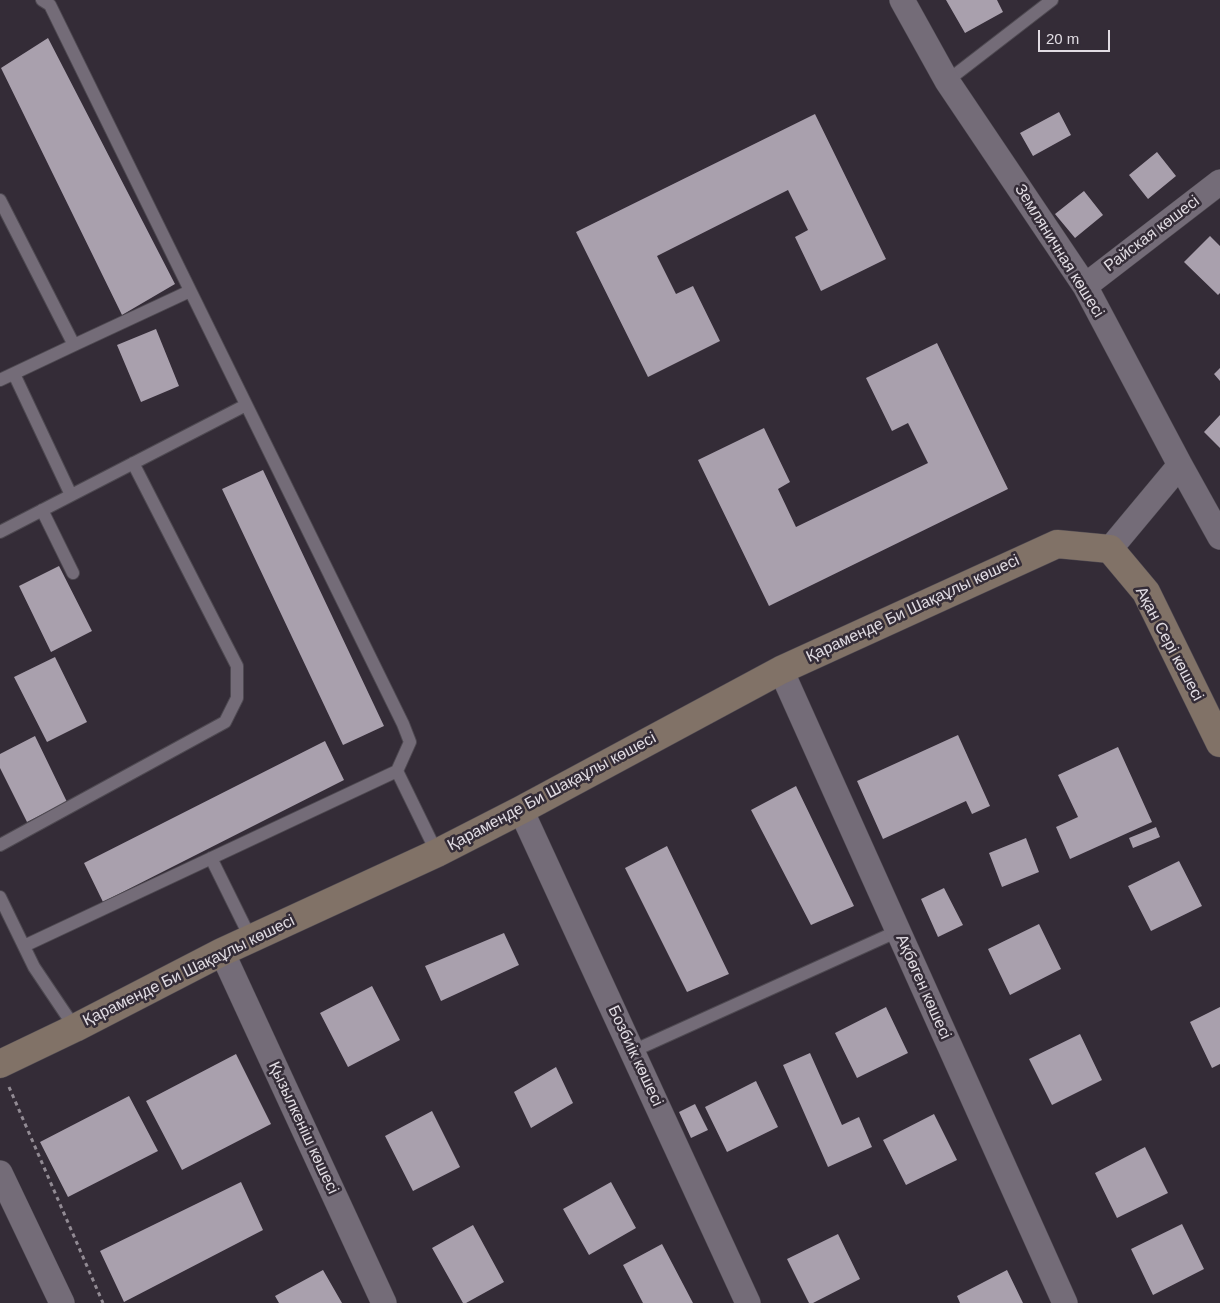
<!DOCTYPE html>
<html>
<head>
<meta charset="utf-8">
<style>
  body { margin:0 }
  #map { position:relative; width:1220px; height:1303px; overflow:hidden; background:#342c37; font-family:Arial,sans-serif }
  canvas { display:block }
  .scale { position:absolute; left:1038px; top:30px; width:72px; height:22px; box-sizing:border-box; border:2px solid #e1dce3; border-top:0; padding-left:6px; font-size:15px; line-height:18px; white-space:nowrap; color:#e1dce3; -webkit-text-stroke:4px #342c37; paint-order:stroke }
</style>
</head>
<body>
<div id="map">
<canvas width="1220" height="1303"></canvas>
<div class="scale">20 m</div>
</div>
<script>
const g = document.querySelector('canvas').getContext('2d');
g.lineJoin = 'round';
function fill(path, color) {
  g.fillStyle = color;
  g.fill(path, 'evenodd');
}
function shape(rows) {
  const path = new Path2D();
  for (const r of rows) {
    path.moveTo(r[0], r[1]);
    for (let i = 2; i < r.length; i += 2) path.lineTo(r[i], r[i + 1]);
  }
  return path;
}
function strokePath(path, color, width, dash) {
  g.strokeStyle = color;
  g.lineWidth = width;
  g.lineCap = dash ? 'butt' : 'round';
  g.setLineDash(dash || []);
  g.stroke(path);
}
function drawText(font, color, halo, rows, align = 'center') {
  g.font = font + ' Arial,sans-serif';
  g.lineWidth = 5;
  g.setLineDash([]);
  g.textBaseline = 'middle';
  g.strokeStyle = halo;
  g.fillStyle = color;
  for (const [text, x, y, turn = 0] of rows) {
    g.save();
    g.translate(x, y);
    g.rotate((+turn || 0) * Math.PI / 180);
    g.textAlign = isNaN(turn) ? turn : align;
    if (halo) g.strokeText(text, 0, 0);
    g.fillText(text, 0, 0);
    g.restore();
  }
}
fill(shape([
  [946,0,997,0,1003,12,965,33],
  [48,38,175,284,122,315,1,68],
  [1059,112,1071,135,1033,156,1020,133],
  [815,114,886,259,821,291,795,237,808,230,788,190,657,256,676,294,693,286,720,341,648,377,576,232],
  [1157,152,1176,176,1148,199,1129,175],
  [1084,191,1103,215,1075,238,1055,214],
  [1210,236,1220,246,1220,293,1218,295,1184,262],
  [156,329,179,386,141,402,117,345],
  [937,343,1008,489,769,606,698,460,764,428,790,482,778,489,796,527,928,463,908,423,892,431,866,378],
  [1220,368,1220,381,1214,374],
  [1220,415,1220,448,1204,432],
  [263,470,384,726,343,745,222,489],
  [59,566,92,631,51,652,19,586],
  [55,657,87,722,47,742,14,677],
  [958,735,990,806,972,814,966,801,883,839,857,781],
  [35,736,67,802,27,822,0,768,0,754],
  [325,741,344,780,103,902,84,863],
  [1118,747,1152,822,1070,859,1056,827,1078,817,1058,775],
  [796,786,854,906,811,925,751,810],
  [1156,827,1160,837,1133,848,1129,838],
  [1026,838,1039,872,1002,887,989,853],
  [667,846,729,974,687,992,625,868],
  [1179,861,1202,906,1151,931,1128,886],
  [944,888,963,925,938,937,921,899],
  [1039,924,1061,969,1010,995,988,949],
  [504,933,519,965,441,1001,425,966],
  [372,986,400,1040,348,1067,320,1013],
  [886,1007,908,1053,857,1078,835,1033],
  [1220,1007,1220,1064,1212,1068,1190,1022],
  [1080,1034,1102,1080,1052,1105,1029,1059],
  [810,1053,842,1125,859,1117,872,1147,828,1167,783,1065],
  [236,1054,271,1124,182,1170,146,1101],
  [556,1067,573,1103,531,1128,514,1092],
  [756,1081,778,1127,727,1152,705,1107],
  [129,1096,158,1151,68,1197,40,1142],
  [695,1104,708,1130,691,1138,679,1112],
  [432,1111,460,1167,413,1191,385,1136],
  [934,1114,957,1160,906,1185,883,1140],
  [1145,1147,1168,1193,1117,1218,1095,1173],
  [241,1182,263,1230,124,1302,100,1251],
  [611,1182,636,1228,589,1255,563,1209],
  [1182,1224,1204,1269,1153,1295,1131,1249],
  [473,1225,504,1282,466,1303,463,1303,432,1248],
  [838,1234,860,1279,813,1303,809,1303,787,1259],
  [662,1244,693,1303,643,1303,623,1265],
  [323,1270,342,1303,279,1303,275,1296],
  [1007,1270,1023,1303,960,1303,957,1296]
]), '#a9a0ad');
const lane = shape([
  [947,81,1052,0],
  [0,200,74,345,0,380],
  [74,345,190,291],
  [14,374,71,495],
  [42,510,73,573],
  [0,532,246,405],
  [397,771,437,853],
  [0,845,225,722,237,698,237,666,133,463],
  [211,858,251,939],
  [0,897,34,967,75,1028],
  [24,946,397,771,410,742,403,724,50,5,42,0],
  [633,1051,898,931]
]);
const street = shape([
  [902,0,947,81,1085,286,1180,465,1220,537],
  [1085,286,1220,182],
  [1110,549,1180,465],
  [781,670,1065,1303],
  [521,810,748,1303],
  [222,952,384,1303],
  [0,1173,62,1303]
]);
const secondary = shape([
  [0,1064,75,1028,222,952,437,853,521,810,781,670,1057,544,1110,549,1146,592,1220,743]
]);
strokePath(lane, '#4e4951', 14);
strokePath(street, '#4e4951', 26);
strokePath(secondary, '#4e4951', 29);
strokePath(shape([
  [9,1087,103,1303]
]), '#928b94', 3, [4, 4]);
strokePath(lane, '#746c78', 12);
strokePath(street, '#746c78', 25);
strokePath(secondary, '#817267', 28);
drawText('16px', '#e1dce3', '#342c37', [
  ["Райская көшесі",1152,234,-37],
  ["Земляничная көшесі",1059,251,58],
  ["Қараменде Би Шақаұлы көшесі",913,609,-25],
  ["Ақан Сері көшесі",1169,644,62],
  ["Қараменде Би Шақаұлы көшесі",552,792,-28],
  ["Қараменде Би Шақаұлы көшесі",189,971,-26],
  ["Ақбөген көшесі",923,987,66],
  ["Бозбиік көшесі",635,1056,65],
  ["Қызылкеніш көшесі",303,1128,65]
]);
</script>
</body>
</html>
